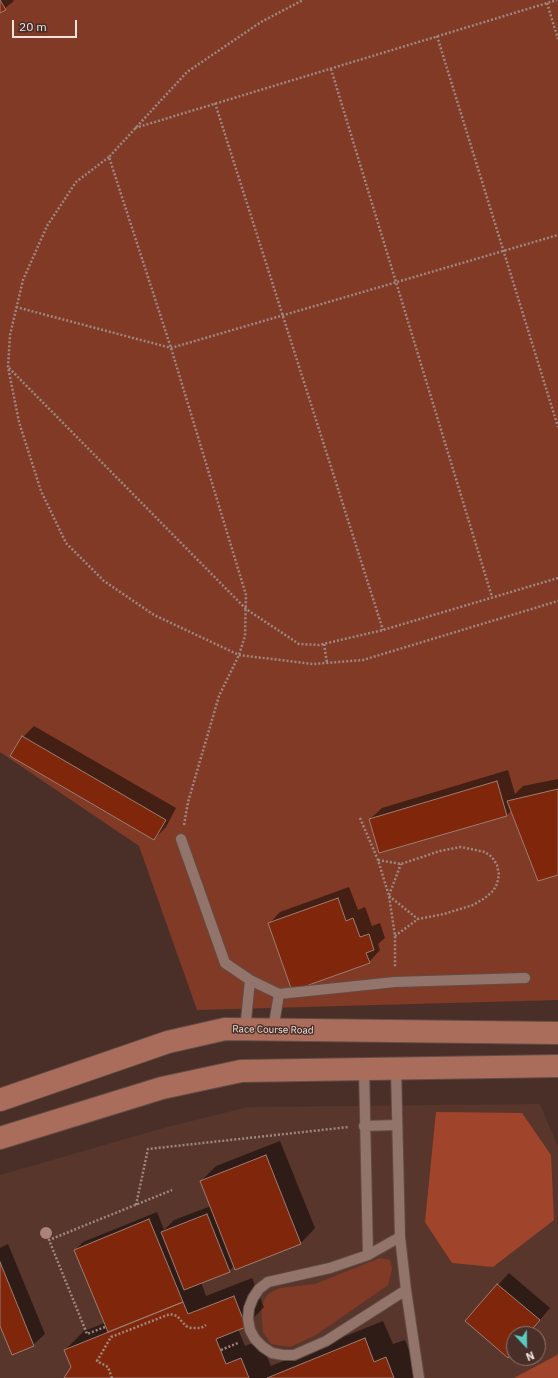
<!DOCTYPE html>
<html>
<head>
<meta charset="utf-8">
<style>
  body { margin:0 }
  #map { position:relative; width:558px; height:1378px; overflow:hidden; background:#4a2f28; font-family:"IBM Plex Sans",sans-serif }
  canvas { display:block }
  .north { position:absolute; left:506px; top:1326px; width:40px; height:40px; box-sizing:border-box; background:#4a2f28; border:1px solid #8e7670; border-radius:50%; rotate:158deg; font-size:11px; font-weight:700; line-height:16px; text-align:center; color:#f3e1dc }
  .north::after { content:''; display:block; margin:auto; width:14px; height:18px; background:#57cec2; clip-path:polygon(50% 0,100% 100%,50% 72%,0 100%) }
  .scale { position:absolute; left:12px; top:20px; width:65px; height:18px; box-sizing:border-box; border:2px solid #f3e1dc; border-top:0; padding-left:5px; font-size:12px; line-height:14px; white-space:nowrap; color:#f3e1dc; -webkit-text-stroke:3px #4a2f28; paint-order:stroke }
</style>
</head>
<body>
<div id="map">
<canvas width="558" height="1378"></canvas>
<div class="north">N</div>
<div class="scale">20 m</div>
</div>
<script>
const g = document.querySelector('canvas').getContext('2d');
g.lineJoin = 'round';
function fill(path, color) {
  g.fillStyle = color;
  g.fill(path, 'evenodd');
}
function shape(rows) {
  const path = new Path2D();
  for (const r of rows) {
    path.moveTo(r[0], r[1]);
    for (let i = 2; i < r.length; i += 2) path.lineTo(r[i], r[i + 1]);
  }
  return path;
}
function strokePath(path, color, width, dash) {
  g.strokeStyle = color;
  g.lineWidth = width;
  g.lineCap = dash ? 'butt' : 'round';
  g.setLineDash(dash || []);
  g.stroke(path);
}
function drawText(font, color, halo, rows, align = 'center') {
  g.font = font + ' "IBM Plex Sans",sans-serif';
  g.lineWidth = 3;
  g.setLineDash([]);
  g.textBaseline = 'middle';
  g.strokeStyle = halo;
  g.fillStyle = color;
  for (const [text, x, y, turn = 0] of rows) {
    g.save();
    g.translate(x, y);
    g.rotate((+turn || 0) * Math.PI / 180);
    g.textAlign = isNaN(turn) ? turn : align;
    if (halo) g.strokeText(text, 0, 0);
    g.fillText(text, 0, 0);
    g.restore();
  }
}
fill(shape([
  [540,1104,558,1147,558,1378,0,1378,0,1175,167,1127,248,1107],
  [514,1334,538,1334,538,1358,514,1358]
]), '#58362c');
fill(shape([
  [0,0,558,0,558,1000,197,1010,139,846,0,752],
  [380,1258,390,1260,392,1269,388,1285,316,1335,290,1347,271,1344,263,1332,261,1306,268,1294,280,1288,315,1284]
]), '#803a26');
fill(shape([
  [436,1112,522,1113,551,1155,554,1220,493,1267,452,1263,425,1222],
  [558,1354,558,1378,514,1378,557,1355]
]), '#a0452b');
fill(shape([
  [0,0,13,0,14,1,0,12],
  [34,726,176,808,166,827,154,839,23,737],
  [508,770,515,794,523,786,558,779,558,874,512,810,507,815,380,852,370,819,382,808],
  [349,887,358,910,365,907,372,926,380,923,385,938,378,944,380,950,369,962,269,924,280,912],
  [280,1141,315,1228,301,1243,236,1268,235,1265,229,1271,201,1282,206,1296,252,1278,264,1307,246,1326,238,1329,245,1346,260,1340,271,1366,383,1321,393,1344,405,1340,420,1378,65,1378,72,1367,65,1350,84,1331,105,1323,75,1250,83,1242,157,1212,164,1230,174,1220,211,1206,201,1181,216,1166],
  [8,1244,45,1334,33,1345,0,1324,0,1248],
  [509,1273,550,1308,528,1334,514,1334,514,1350,466,1321]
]), '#0007');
const building = shape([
  [0,0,6,10,0,13,0,0],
  [22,736,166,820,154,840,10,756,22,736],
  [497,781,507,816,379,853,369,819,497,781],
  [558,789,558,875,538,881,507,801,558,789],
  [338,898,346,921,353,918,360,937,369,934,374,950,366,953,370,963,292,991,268,923,338,898],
  [266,1155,301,1244,235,1270,200,1181,266,1155],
  [207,1214,230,1272,184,1290,161,1232,207,1214],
  [149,1219,183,1302,108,1332,74,1250,149,1219],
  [0,1262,34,1346,12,1355,0,1326,0,1262],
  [497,1284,540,1320,528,1334,514,1334,514,1350,508,1358,465,1321,497,1284],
  [234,1296,246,1327,216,1339,226,1364,241,1358,249,1378,64,1378,71,1367,64,1350,183,1302,188,1314,234,1296],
  [365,1338,374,1362,386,1357,394,1378,267,1378,365,1338]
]);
fill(building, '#80270b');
strokePath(building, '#9c7d74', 1);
const service = shape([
  [181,839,225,963,250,980,279,994,395,982,525,978],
  [245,1030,250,980],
  [273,1030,279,994],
  [364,1068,368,1255],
  [396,1069,400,1237,406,1290,419,1378],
  [364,1126,397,1125],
  [400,1237,368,1255,330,1268,268,1282,259,1289,253,1298,249,1308,248,1319,250,1330,255,1339,263,1347,272,1353,283,1355,294,1355,326,1341,406,1290]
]);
const secondary = shape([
  [0,1100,168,1042,225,1029,558,1033],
  [0,1138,162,1088,241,1071,558,1066]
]);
strokePath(service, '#624c45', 12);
strokePath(secondary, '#624c45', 24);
strokePath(shape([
  [547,3,558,39],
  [437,36,558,427],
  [331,69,492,597],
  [215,103,383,630],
  [135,128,557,0],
  [109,157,76,182,47,226,23,280,10,335,8,367,19,422,41,491,66,543,104,581,154,615,239,655,313,664,363,660,558,601],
  [16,307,171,348,558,235],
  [9,368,246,609,299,644,319,645,383,630,558,578],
  [324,644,327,663],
  [360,818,378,860,389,896,395,936,395,967],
  [184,825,188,802,219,696,239,655,245,636,246,595,171,348,109,157,187,72,261,22,303,0],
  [378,860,401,864,440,851,461,847,485,852,492,857,497,865,499,875,497,884,493,891,485,898,473,905,444,914,418,919,395,936],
  [389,895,401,864],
  [389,896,418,919],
  [136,1205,148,1149,349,1127],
  [105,1327,87,1334,49,1240,172,1190],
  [221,1350,238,1343],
  [112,1378,108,1367,97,1361,111,1337,170,1314,177,1316,186,1326,191,1328,201,1328,206,1325]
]), '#9e8781', 2.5, [2, 2]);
strokePath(service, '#93746b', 10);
strokePath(secondary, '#aa6d5c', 22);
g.fillStyle = '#ac8378';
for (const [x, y] of [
  [46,1233]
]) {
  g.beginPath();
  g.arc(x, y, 6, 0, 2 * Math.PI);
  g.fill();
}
drawText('10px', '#f3e1dc', '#4a2f28', [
  ["Race Course Road",273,1030,1]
]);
</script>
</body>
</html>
